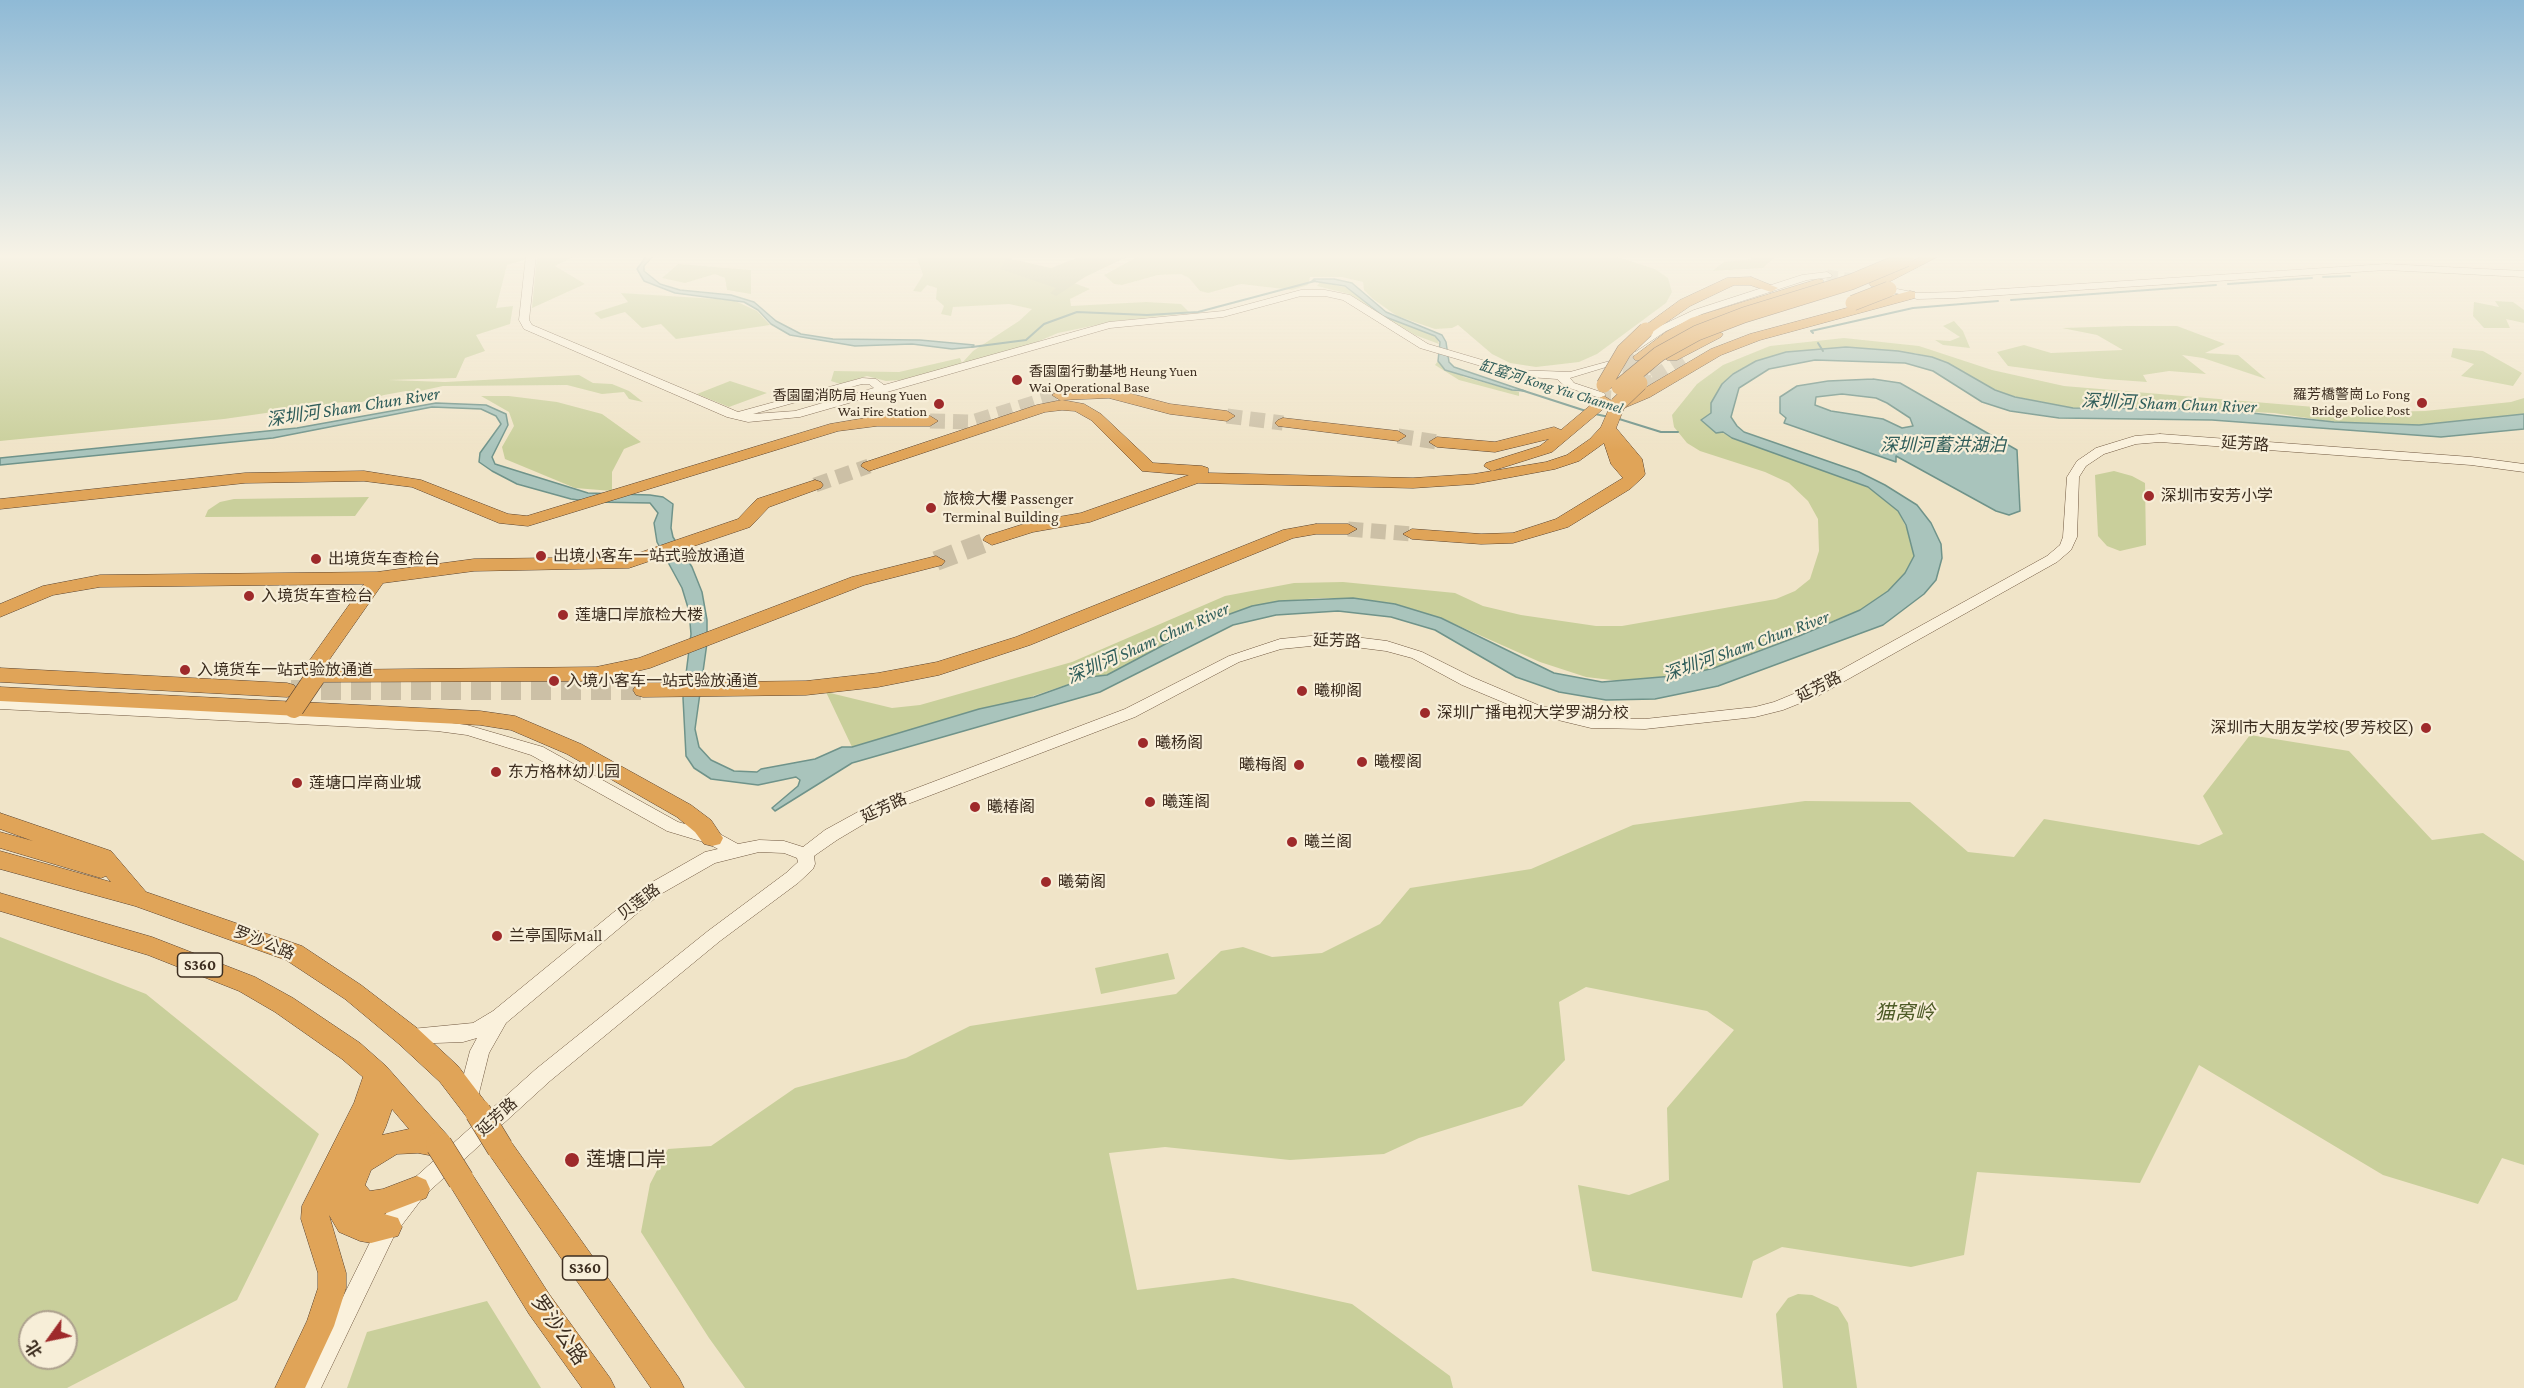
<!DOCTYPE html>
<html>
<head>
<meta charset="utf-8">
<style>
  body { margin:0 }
  #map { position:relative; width:2524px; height:1388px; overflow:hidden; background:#f0e4c8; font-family:"Crimson Pro","Noto Sans SC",serif }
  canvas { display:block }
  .north { position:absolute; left:18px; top:1310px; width:60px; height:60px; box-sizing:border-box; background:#f7eed8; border:2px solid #ada18e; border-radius:50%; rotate:237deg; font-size:16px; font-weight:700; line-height:24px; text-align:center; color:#3d2e20 }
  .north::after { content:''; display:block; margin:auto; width:21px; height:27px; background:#9e2a2b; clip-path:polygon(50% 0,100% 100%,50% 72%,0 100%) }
</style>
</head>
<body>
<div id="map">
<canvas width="2524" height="1388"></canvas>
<div class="north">北</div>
</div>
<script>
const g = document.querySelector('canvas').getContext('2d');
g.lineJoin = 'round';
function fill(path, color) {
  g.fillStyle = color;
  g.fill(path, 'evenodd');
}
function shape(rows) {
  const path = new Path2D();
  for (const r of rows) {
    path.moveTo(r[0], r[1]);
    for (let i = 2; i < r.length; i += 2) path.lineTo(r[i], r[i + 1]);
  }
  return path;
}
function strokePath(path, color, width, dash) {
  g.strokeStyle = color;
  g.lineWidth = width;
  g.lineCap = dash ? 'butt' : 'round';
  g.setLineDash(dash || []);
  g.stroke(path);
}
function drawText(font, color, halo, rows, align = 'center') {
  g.font = font + ' "Crimson Pro","Noto Sans SC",serif';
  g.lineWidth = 4.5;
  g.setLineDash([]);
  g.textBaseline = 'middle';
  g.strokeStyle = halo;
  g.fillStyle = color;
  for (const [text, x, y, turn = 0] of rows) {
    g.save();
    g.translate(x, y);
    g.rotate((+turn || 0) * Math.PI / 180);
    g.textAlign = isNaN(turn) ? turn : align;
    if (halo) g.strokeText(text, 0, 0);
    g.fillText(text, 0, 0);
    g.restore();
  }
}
fill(shape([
  [0,255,577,255,555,266,585,284,532,308,537,256,507,265,496,308,513,306,510,324,476,335,485,351,465,358,456,378,389,380,445,382,579,375,593,383,612,384,629,391,643,402,629,399,624,392,602,394,567,385,443,386,411,393,406,391,384,395,362,402,343,402,224,419,0,441],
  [916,255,1012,255,1011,259,1090,289,1070,299,1071,306,1146,302,1181,304,1190,313,1116,321,1058,333,1032,344,962,364,900,380,886,381,867,376,840,384,831,381,834,371,899,372,960,358,962,363,973,351,1019,321,1032,309,1009,304,953,307,951,316,941,314,944,306,936,299,937,288,927,285,921,292,913,291,923,275],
  [1141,255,1611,255,1655,269,1668,278,1672,292,1666,303,1597,354,1579,362,1536,367,1510,363,1492,354,1458,325,1452,328,1435,329,1397,316,1373,299,1364,290,1363,282,1342,277,1310,277,1308,285,1292,290,1241,284,1208,293,1200,291,1189,278,1181,274,1158,275,1122,285,1114,284,1104,275],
  [1750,255,1777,255,1763,268,1712,271,1724,262,1752,259],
  [678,264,751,270,751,294,727,290,725,278,715,274,685,283,662,278],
  [1320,282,1349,288,1383,316,1431,334,1437,338,1439,344,1415,335,1389,320,1349,294,1317,286],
  [621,293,733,300,757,311,770,325,676,339,661,324,642,328,625,312,601,319,594,313,628,302],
  [2495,301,2513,302,2524,310,2524,323,2506,319,2510,328,2484,328,2473,316,2474,302,2499,307],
  [1954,321,1963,331,1970,348,1943,345,1935,340,1950,341,1960,337,1943,326],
  [2127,326,2177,326,2225,344,2205,353,2238,355,2266,379,2203,358,2182,355,2206,374,2169,371,2143,375,2147,382,2105,379,2008,366,1997,352,2024,345,2051,353,2123,350,2097,335,2062,328],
  [1844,338,1919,346,1992,370,2064,386,2374,412,2425,411,2511,402,2524,398,2524,414,2418,425,2334,422,2274,413,2145,407,2073,408,2016,397,1995,390,1948,363,1915,353,1758,360,1733,373,1722,384,1711,413,1702,421,1732,438,1868,487,1898,511,1909,533,1914,556,1905,573,1888,591,1860,610,1714,668,1649,679,1620,681,1586,677,1540,662,1441,618,1396,604,1353,598,1319,598,1283,601,1209,622,1107,675,1090,677,1027,698,852,747,826,692,892,708,920,705,1072,662,1225,596,1294,583,1343,582,1455,593,1483,606,1521,615,1596,626,1622,626,1776,599,1795,591,1810,579,1819,551,1818,519,1808,501,1789,483,1765,472,1700,451,1687,443,1674,427,1672,415,1697,384,1723,365,1770,346],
  [2453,348,2483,351,2522,373,2513,386,2461,376,2474,364,2451,357],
  [1438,361,1464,377,1519,392,1519,396,1459,380,1435,365],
  [730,381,767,393,729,407,697,394],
  [481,396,509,396,557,402,602,414,641,442,624,449,612,472,612,491,575,488,505,459,502,447,514,426,509,412],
  [2114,471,2132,476,2145,483,2146,545,2120,551,2107,546,2098,536,2095,475],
  [369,497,355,516,205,517,208,510,220,502,234,499],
  [2250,735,2349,751,2432,840,2483,833,2524,861,2524,1165,2502,1158,2478,1204,2383,1175,2199,1065,2140,1183,1977,1172,1964,1255,1911,1267,1782,1247,1753,1261,1742,1298,1592,1271,1578,1185,1629,1195,1669,1180,1667,1108,1734,1030,1707,1011,1586,987,1559,1002,1565,1060,1522,1106,1419,1138,1384,1154,1290,1160,1165,1147,1109,1153,1137,1290,1233,1278,1352,1304,1450,1376,1453,1388,745,1388,709,1338,641,1232,650,1184,668,1149,711,1146,795,1088,906,1058,970,1026,1176,994,1221,951,1243,947,1272,957,1322,953,1380,924,1410,888,1531,869,1633,825,1805,801,1910,802,1968,852,2014,857,2044,819,2199,845,2223,834,2203,796],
  [0,937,146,994,319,1134,237,1300,67,1388,0,1388],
  [30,1322,66,1322,66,1358,30,1358],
  [1168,953,1175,979,1101,994,1095,968],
  [1798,1294,1812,1295,1838,1307,1848,1323,1857,1388,1783,1388,1776,1314,1788,1298],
  [487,1301,541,1388,347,1388,367,1332]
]), '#c9cf9b');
fill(shape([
  [1084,255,1131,255,1085,277,1056,296,1050,293,1056,288,1000,269,1007,258,1051,268]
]), '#bfc49a');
const water = shape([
  [647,255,654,255,644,266,644,271,660,284,680,290,731,295,754,302,776,321,801,334,833,339,920,340,974,345,973,347,952,349,912,344,855,346,790,335,771,324,758,310,744,302,675,293,644,281,637,269,647,255],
  [1314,279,1334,279,1352,283,1386,312,1442,335,1446,342,1449,362,1454,367,1525,391,1512,390,1445,370,1438,361,1440,342,1435,336,1383,316,1345,286,1312,281,1314,279],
  [1846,347,1898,351,1932,357,1948,363,1995,390,2015,397,2073,408,2215,409,2334,422,2419,425,2524,414,2524,429,2441,437,2212,420,2059,418,2010,411,1982,402,1933,371,1905,363,1815,360,1769,369,1739,388,1731,417,1737,426,1744,432,1859,472,1885,485,1917,505,1931,523,1941,544,1942,558,1936,580,1924,594,1883,625,1718,686,1655,699,1606,700,1559,692,1516,677,1435,630,1391,617,1338,611,1276,615,1233,625,1100,692,852,763,775,811,772,808,798,786,800,780,796,777,758,785,711,779,694,768,686,756,683,698,691,634,689,611,682,588,657,542,654,523,658,513,650,503,593,502,571,499,517,484,492,471,479,462,480,453,501,424,496,416,481,409,432,407,273,438,0,465,0,458,297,428,436,403,486,405,506,414,508,425,492,457,495,464,588,493,650,495,663,497,673,504,671,528,673,537,692,567,702,592,707,620,707,643,695,729,699,747,711,760,734,771,757,772,761,769,815,759,842,747,852,747,979,709,1034,697,1090,677,1107,675,1205,623,1252,606,1279,601,1353,598,1395,604,1441,618,1554,673,1602,682,1685,675,1714,668,1799,636,1860,610,1888,591,1905,573,1914,556,1906,525,1898,511,1868,487,1732,438,1723,432,1716,433,1701,420,1711,413,1711,403,1722,384,1733,374,1756,361,1786,352,1846,347],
  [1873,379,1900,383,2017,450,2020,511,2009,515,1996,511,1896,456,1896,462,1784,423,1786,418,1780,413,1780,397,1797,386,1828,381,1873,379],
  [1842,394,1876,398,1887,403,1910,418,1913,426,1902,428,1883,419,1831,411,1815,405,1816,397,1842,394]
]);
fill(water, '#a9c4bc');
strokePath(water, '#6f938a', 1.5);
strokePath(shape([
  [2323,277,2350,276],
  [2228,284,2312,278],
  [2011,300,2216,285],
  [1813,333,1811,331,1913,308,1998,301],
  [1818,343,1823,351],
  [972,347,1026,340,1044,324,1077,312,1147,315,1198,312,1315,281],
  [1521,390,1586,411],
  [1595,414,1609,417],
  [1616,418,1661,432,1678,432]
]), '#6f938a', 2);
strokePath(shape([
  [1827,275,1863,280],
  [1638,370,1650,373,1652,380,1639,383,1628,379,1628,372,1638,370],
  [1600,395,1612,396,1633,384]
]), '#ccc0a6', 11, [11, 6]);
strokePath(shape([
  [1631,371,1631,365,1640,357],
  [1653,378,1683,359],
  [1227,416,1283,423],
  [930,421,972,422,1060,395],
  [1398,436,1437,442],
  [815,485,869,466],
  [1348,529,1412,534]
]), '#ccc0a6', 15, [15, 8]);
strokePath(shape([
  [936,561,992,540],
  [291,690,643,690]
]), '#ccc0a6', 20, [20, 10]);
const secondary = shape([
  [526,255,536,255,529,320,532,325,738,412,862,378,876,379,884,385,1109,322,1223,311,1301,290,1325,290,1350,295,1428,344,1516,370,1570,372,1610,361,1616,364,1570,378,1574,383,1604,393,1606,395,1600,398,1566,387,1557,379,1515,376,1420,348,1343,300,1325,296,1301,296,1223,317,1110,328,800,417,748,422,727,417,524,329,519,320,526,255],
  [862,384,869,384,874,388,795,411,753,414,862,384],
  [2386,264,2524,271,2524,277,2386,270,1955,298,1917,299,1892,292,1897,289,1917,293,1955,292,2386,264],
  [1827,272,1832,275,1831,277,1807,280,1702,314,1666,331,1636,351,1632,352,1626,349,1658,327,1694,310,1802,275,1827,272],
  [2160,434,2471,457,2524,464,2524,472,2471,465,2160,442,2136,444,2104,454,2086,466,2079,477,2077,537,2071,550,2057,562,1818,696,1783,710,1755,717,1645,729,1591,728,1529,713,1462,685,1412,658,1386,651,1331,644,1281,649,1239,662,1135,717,879,815,837,840,814,856,815,864,813,869,798,883,720,941,550,1081,424,1196,395,1234,321,1388,298,1388,381,1220,410,1182,536,1069,708,931,786,873,798,862,797,858,784,853,759,852,715,863,659,895,506,1023,489,1053,478,1097,475,1103,468,1106,461,1103,458,1097,470,1051,477,1038,463,1042,408,1044,401,1042,399,1036,401,1030,473,1023,493,1011,647,885,705,852,718,849,707,843,667,831,531,755,467,735,437,731,0,709,0,699,437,721,467,725,543,747,678,822,718,833,738,844,759,840,784,841,803,847,825,830,867,807,1125,709,1229,656,1280,639,1331,634,1387,641,1422,652,1472,677,1538,705,1591,718,1645,719,1755,707,1774,702,1808,688,2047,556,2060,545,2063,537,2067,477,2077,461,2096,448,2135,436,2160,434]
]);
const highway = shape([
  [1924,255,1941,255,1881,286,1871,286,1869,283,1924,255],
  [1751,277,1778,288,1771,292,1750,285,1734,285,1690,306,1651,333,1646,334,1639,330,1680,300,1727,278,1751,277],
  [1818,279,1823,280,1823,286,1701,324,1645,360,1635,360,1633,357,1666,332,1691,318,1818,279],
  [1910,291,1915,292,1915,298,1760,340,1721,355,1650,397,1624,408,1616,428,1642,459,1645,474,1643,477,1630,489,1568,527,1513,543,1481,544,1412,539,1403,534,1412,529,1481,534,1513,533,1556,519,1623,478,1611,464,1604,443,1579,461,1555,469,1474,484,1413,488,1198,483,1090,522,1033,532,992,545,983,540,986,536,1030,522,1081,513,1189,475,1142,471,1091,420,1075,411,1062,410,1045,412,875,469,869,471,861,466,863,463,1037,405,1062,400,1084,404,1101,414,1153,463,1202,466,1208,468,1208,473,1413,478,1474,474,1546,462,1567,455,1590,439,1601,427,1612,402,1640,391,1711,349,1750,334,1910,291],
  [1716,330,1723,334,1721,337,1677,360,1667,360,1665,357,1716,330],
  [1109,388,1170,404,1227,411,1235,416,1227,421,1170,414,1109,398,1060,400,1052,395,1060,390,1109,388],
  [1604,396,1612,401,1609,404,1552,452,1498,469,1492,471,1484,466,1486,463,1540,446,1549,439,1495,452,1437,447,1429,442,1437,437,1495,442,1554,427,1561,430,1599,398,1604,396],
  [877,416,930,416,938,421,930,426,877,426,838,431,528,526,499,523,412,487,364,481,245,483,0,509,0,499,245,473,364,471,421,480,508,514,527,516,830,424,877,416],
  [1283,418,1398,431,1406,436,1398,441,1278,426,1275,423,1278,420,1283,418],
  [815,480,821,482,823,485,821,488,769,507,750,527,629,568,474,571,383,583,322,670,596,667,639,658,852,577,936,556,945,561,942,565,864,585,650,668,596,681,306,682,302,671,364,584,100,587,53,595,0,617,0,604,43,586,100,575,377,572,474,559,627,557,738,519,757,499,815,480],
  [1316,524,1348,524,1357,529,1348,534,1316,534,1293,538,1030,645,939,675,878,687,806,695,643,697,636,695,633,690,636,685,643,683,806,681,878,673,937,662,1016,637,1283,530,1316,524],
  [0,668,287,683,294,685,297,690,294,695,287,697,0,682,0,668],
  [0,687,480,711,515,716,581,744,691,805,711,820,723,838,720,844,712,846,704,844,695,832,677,817,567,754,511,730,480,725,0,701,0,687],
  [0,813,111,851,146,892,302,946,361,985,417,1028,458,1066,487,1104,491,1112,487,1120,478,1124,469,1120,440,1082,399,1044,345,999,286,960,135,906,0,869,0,851,111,882,106,876,101,878,0,848,0,832,33,841,0,829,0,813],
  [0,893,152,937,255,977,293,998,360,1043,386,1066,448,1136,452,1145,448,1154,439,1157,418,1153,397,1154,371,1170,365,1185,370,1191,383,1189,417,1176,426,1180,430,1189,426,1198,384,1214,398,1218,402,1227,398,1236,371,1243,360,1241,339,1232,329,1215,346,1273,346,1288,334,1326,305,1388,275,1388,307,1321,318,1288,318,1273,301,1219,302,1206,354,1103,363,1077,342,1059,275,1012,239,991,148,955,0,911,0,893],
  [392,1109,409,1129,382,1135,386,1126,392,1109],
  [500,1136,509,1139,679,1378,684,1388,651,1388,491,1157,487,1148,491,1139,500,1136],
  [461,1167,470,1171,549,1294,610,1378,615,1388,582,1388,529,1314,452,1189,448,1180,452,1171,461,1167]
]);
strokePath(secondary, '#6f573f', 1);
strokePath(highway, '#5b4430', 1);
fill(secondary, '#faf1dc');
fill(highway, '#e0a458');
const highwayBridgeFar2 = shape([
  [1853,303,1889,289],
  [1604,385,1624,351,1646,330],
  [1619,387,1659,354,1697,333,1744,315,1851,282,1906,259],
  [1617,405,1640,383]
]);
const highwayBridgeFar1 = shape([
  [294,708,315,677]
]);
const highwayBridge = shape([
  [478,1112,500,1148],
  [439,1145,461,1180]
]);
strokePath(highwayBridgeFar2, '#5b4430', 16, []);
strokePath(highwayBridgeFar1, '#5b4430', 21, []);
strokePath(highwayBridge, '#5b4430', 27, []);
strokePath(highwayBridgeFar2, '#e0a458', 15);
strokePath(highwayBridgeFar1, '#e0a458', 20);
strokePath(highwayBridge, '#e0a458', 26);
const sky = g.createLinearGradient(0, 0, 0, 450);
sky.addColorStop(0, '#8fbad6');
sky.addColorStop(0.57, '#f8f3e6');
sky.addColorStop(1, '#f8f3e600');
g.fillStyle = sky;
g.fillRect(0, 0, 2524, 450);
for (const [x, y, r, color] of [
  [1017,380,6,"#9e2a2b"],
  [2422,403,6,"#9e2a2b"],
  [939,404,6,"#9e2a2b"],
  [2149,496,6,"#9e2a2b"],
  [931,508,6,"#9e2a2b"],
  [541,556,6,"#9e2a2b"],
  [316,559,6,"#9e2a2b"],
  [249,596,6,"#9e2a2b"],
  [563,615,6,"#9e2a2b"],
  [185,670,6,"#9e2a2b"],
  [554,681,6,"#9e2a2b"],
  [1302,691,6,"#9e2a2b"],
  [1425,713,6,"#9e2a2b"],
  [2426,728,6,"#9e2a2b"],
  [1143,743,6,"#9e2a2b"],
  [1362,762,6,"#9e2a2b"],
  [1299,765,6,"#9e2a2b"],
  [496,772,6,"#9e2a2b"],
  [297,783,6,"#9e2a2b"],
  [1150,802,6,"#9e2a2b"],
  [975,807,6,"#9e2a2b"],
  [1292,842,6,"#9e2a2b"],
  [1046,882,6,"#9e2a2b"],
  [497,936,6,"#9e2a2b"],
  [572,1160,8,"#9e2a2b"]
]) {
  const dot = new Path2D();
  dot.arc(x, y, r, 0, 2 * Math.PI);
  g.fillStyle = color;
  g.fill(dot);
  strokePath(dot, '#f7eed8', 2);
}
drawText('14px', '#3d2e20', '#f7eed8', [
  ["香園圍行動基地 Heung Yuen",1029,372,"left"],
  ["Wai Operational Base",1029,388,"left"],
  ["羅芳橋警崗 Lo Fong",2410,395],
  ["Bridge Police Post",2410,411],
  ["香園圍消防局 Heung Yuen",927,396],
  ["Wai Fire Station",927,412]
], 'right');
drawText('italic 15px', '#2f5d5a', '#f7eed8', [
  ["缸窰河 Kong Yiu Channel",1551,387,17]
]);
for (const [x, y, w] of [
  [200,965,45],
  [585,1268,45]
]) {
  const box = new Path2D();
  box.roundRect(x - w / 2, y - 12, w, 24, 4.5);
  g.fillStyle = '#f7eed8';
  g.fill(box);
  strokePath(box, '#3d2e20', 1.5);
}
drawText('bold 15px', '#3d2e20', null, [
  ["S360",200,965],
  ["S360",585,1268]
]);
drawText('16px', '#3d2e20', '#f7eed8', [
  ["延芳路",2245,444,4],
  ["延芳路",1337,641,2],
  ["延芳路",1819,687,-27],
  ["延芳路",884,808,-25],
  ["贝莲路",639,902,-37],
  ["罗沙公路",264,943,22],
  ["延芳路",497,1117,-42]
]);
drawText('16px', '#3d2e20', '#f7eed8', [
  ["深圳市安芳小学",2161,496],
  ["旅檢大樓 Passenger",943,499],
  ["Terminal Building",943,517],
  ["出境小客车一站式验放通道",553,556],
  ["出境货车查检台",328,559],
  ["入境货车查检台",261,596],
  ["莲塘口岸旅检大楼",575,615],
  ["入境货车一站式验放通道",197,670],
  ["入境小客车一站式验放通道",566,681],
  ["曦柳阁",1314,691],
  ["深圳广播电视大学罗湖分校",1437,713],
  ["深圳市大朋友学校(罗芳校区)",2414,728,"right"],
  ["曦杨阁",1155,743],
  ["曦樱阁",1374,762],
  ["曦梅阁",1287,765,"right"],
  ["东方格林幼儿园",508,772],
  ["莲塘口岸商业城",309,783],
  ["曦莲阁",1162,802],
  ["曦椿阁",987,807],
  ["曦兰阁",1304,842],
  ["曦菊阁",1058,882],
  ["兰亭国际Mall",509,936]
], 'left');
drawText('italic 18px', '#2f5d5a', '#f7eed8', [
  ["深圳河 Sham Chun River",2169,404,2],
  ["深圳河 Sham Chun River",353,407,-9],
  ["深圳河蓄洪湖泊",1943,445],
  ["深圳河 Sham Chun River",1148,643,-24],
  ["深圳河 Sham Chun River",1746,646,-20]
]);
drawText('italic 20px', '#4d5a26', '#f7eed8', [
  ["猫窝岭",1905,1013]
]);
drawText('20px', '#3d2e20', '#f7eed8', [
  ["莲塘口岸",586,1160]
], 'left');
drawText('20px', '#3d2e20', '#f7eed8', [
  ["罗沙公路",559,1330,55]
]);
</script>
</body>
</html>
